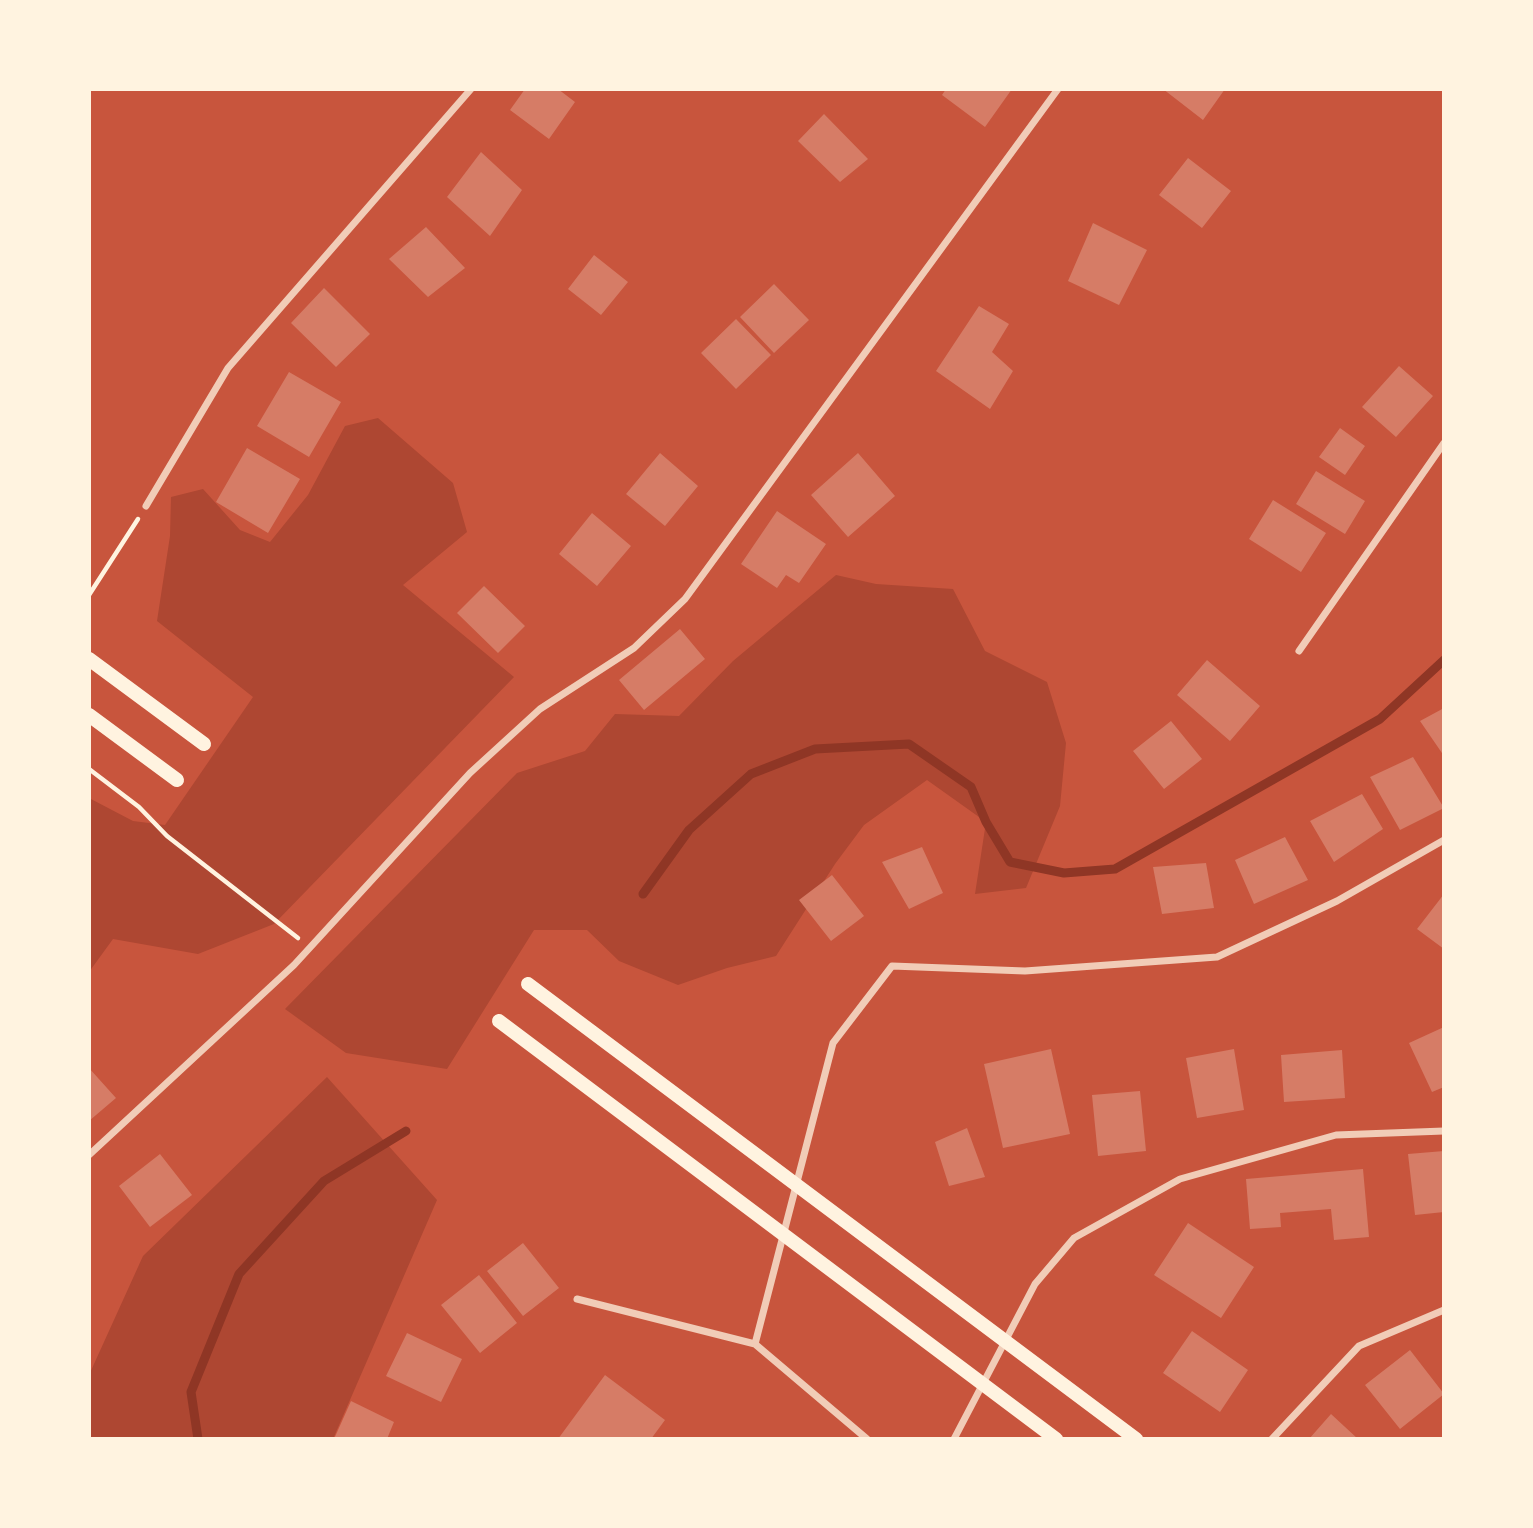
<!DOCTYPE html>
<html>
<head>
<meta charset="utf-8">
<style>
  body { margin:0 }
  #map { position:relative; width:1533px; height:1528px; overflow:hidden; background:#c8553d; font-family:"DejaVu Sans",sans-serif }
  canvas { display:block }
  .frame { position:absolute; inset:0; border:91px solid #fff3e0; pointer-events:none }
</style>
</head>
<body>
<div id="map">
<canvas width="1533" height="1528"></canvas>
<div class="frame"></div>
</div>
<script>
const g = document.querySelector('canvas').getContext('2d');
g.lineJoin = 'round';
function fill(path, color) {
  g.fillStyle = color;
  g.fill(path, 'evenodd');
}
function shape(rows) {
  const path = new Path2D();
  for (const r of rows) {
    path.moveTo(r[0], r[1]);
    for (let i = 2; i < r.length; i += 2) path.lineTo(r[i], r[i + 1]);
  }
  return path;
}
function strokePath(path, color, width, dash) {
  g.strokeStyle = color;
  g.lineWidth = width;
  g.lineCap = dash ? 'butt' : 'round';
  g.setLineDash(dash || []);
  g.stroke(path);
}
fill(shape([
  [378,418,453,483,467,532,403,585,514,677,274,924,198,954,113,939,89,972,89,798,133,821,165,825,253,697,157,621,170,536,171,497,203,489,240,530,270,542,308,495,345,426],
  [836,575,876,584,953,589,985,651,1047,682,1066,743,1060,806,1026,888,975,894,986,822,927,780,864,825,835,864,776,956,727,968,678,985,619,961,587,930,534,930,447,1069,346,1053,285,1009,517,773,585,751,615,714,679,716,733,661],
  [327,1077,437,1200,333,1439,89,1439,89,1375,143,1256]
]), '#ae4732');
strokePath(shape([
  [643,894,689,830,751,774,815,749,909,744,971,787,986,822,1010,862,1064,873,1115,869,1380,719,1444,660],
  [198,1439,191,1392,239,1274,324,1181,406,1131]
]), '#8f3625', 9);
fill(shape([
  [525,89,558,89,575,102,549,139,510,110],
  [946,89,1012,89,985,127,942,95],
  [1163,89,1225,89,1203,120],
  [824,114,868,159,840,182,798,141],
  [481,152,522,190,490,236,447,197],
  [1188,158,1231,191,1202,228,1159,195],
  [1093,223,1147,250,1119,305,1068,281],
  [426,227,465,268,428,297,389,259],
  [594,255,628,282,601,315,568,289],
  [774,284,809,320,774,353,740,317],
  [324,288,370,334,336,367,291,323],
  [979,306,1009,324,992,352,1013,371,990,409,936,371],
  [736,319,771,355,736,389,701,353],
  [1399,366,1433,396,1396,437,1362,407],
  [289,372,341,402,309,457,257,426],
  [1340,428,1365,446,1345,475,1319,457],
  [247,448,300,479,268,533,216,502],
  [660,453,698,486,665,526,626,494],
  [858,453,895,496,848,537,811,495],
  [1316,471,1365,501,1345,534,1296,504],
  [1273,500,1326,533,1301,572,1249,539],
  [777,511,826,544,799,583,786,575,777,588,741,564],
  [592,513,631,546,597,586,559,554],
  [484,586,525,626,498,653,457,613],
  [680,629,705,659,644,710,619,680],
  [1207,660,1260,706,1230,741,1177,695],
  [1444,708,1444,756,1420,721],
  [1171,721,1202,759,1164,789,1133,751],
  [1413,757,1444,808,1400,830,1370,777],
  [1362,794,1383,829,1334,862,1310,821],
  [1285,837,1308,880,1254,904,1235,860],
  [922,847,943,893,909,909,882,862],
  [1206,863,1214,908,1162,914,1153,867],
  [832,875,864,916,831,941,799,900],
  [1444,894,1444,949,1417,929],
  [1444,1027,1444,1087,1432,1092,1409,1043],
  [1051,1049,1070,1134,1003,1148,984,1064],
  [1234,1049,1244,1110,1197,1118,1186,1058],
  [1342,1050,1345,1098,1284,1102,1281,1055],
  [89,1068,116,1098,89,1121],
  [1140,1091,1146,1151,1098,1156,1092,1095],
  [967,1128,985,1177,949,1186,935,1142],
  [1444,1151,1444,1212,1415,1215,1408,1154],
  [160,1154,192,1195,150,1227,119,1186],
  [1363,1169,1369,1237,1334,1240,1331,1209,1280,1213,1281,1227,1250,1229,1246,1179],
  [1188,1223,1254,1267,1221,1318,1154,1275],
  [523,1243,559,1288,523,1316,487,1271],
  [479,1275,517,1323,480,1353,441,1305],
  [1192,1331,1248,1370,1220,1412,1163,1373],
  [407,1333,462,1359,441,1402,386,1376],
  [1410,1350,1444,1394,1400,1429,1365,1385],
  [605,1375,665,1420,651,1439,558,1439],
  [351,1401,394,1422,387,1439,334,1439],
  [1331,1414,1358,1439,1309,1439]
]), '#d67c66');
strokePath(shape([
  [89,595,138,519],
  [89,769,139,807,167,836,298,938]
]), '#fff3e0', 4.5);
strokePath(shape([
  [146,506,228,368,471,89],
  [1299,651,1444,443],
  [89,1155,294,965,470,773,540,709,634,648,685,599,1058,89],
  [577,1299,755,1344,867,1439],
  [755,1344,833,1043,892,966,1025,971,1217,957,1337,901,1444,840],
  [954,1439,1035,1284,1074,1238,1180,1179,1336,1135,1444,1131],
  [1272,1439,1359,1346,1444,1310]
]), '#f1ccb7', 7);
strokePath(shape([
  [89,659,204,744],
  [89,715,177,780],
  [528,984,1136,1439],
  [499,1021,1056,1439]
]), '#fff3e0', 14);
</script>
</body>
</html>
